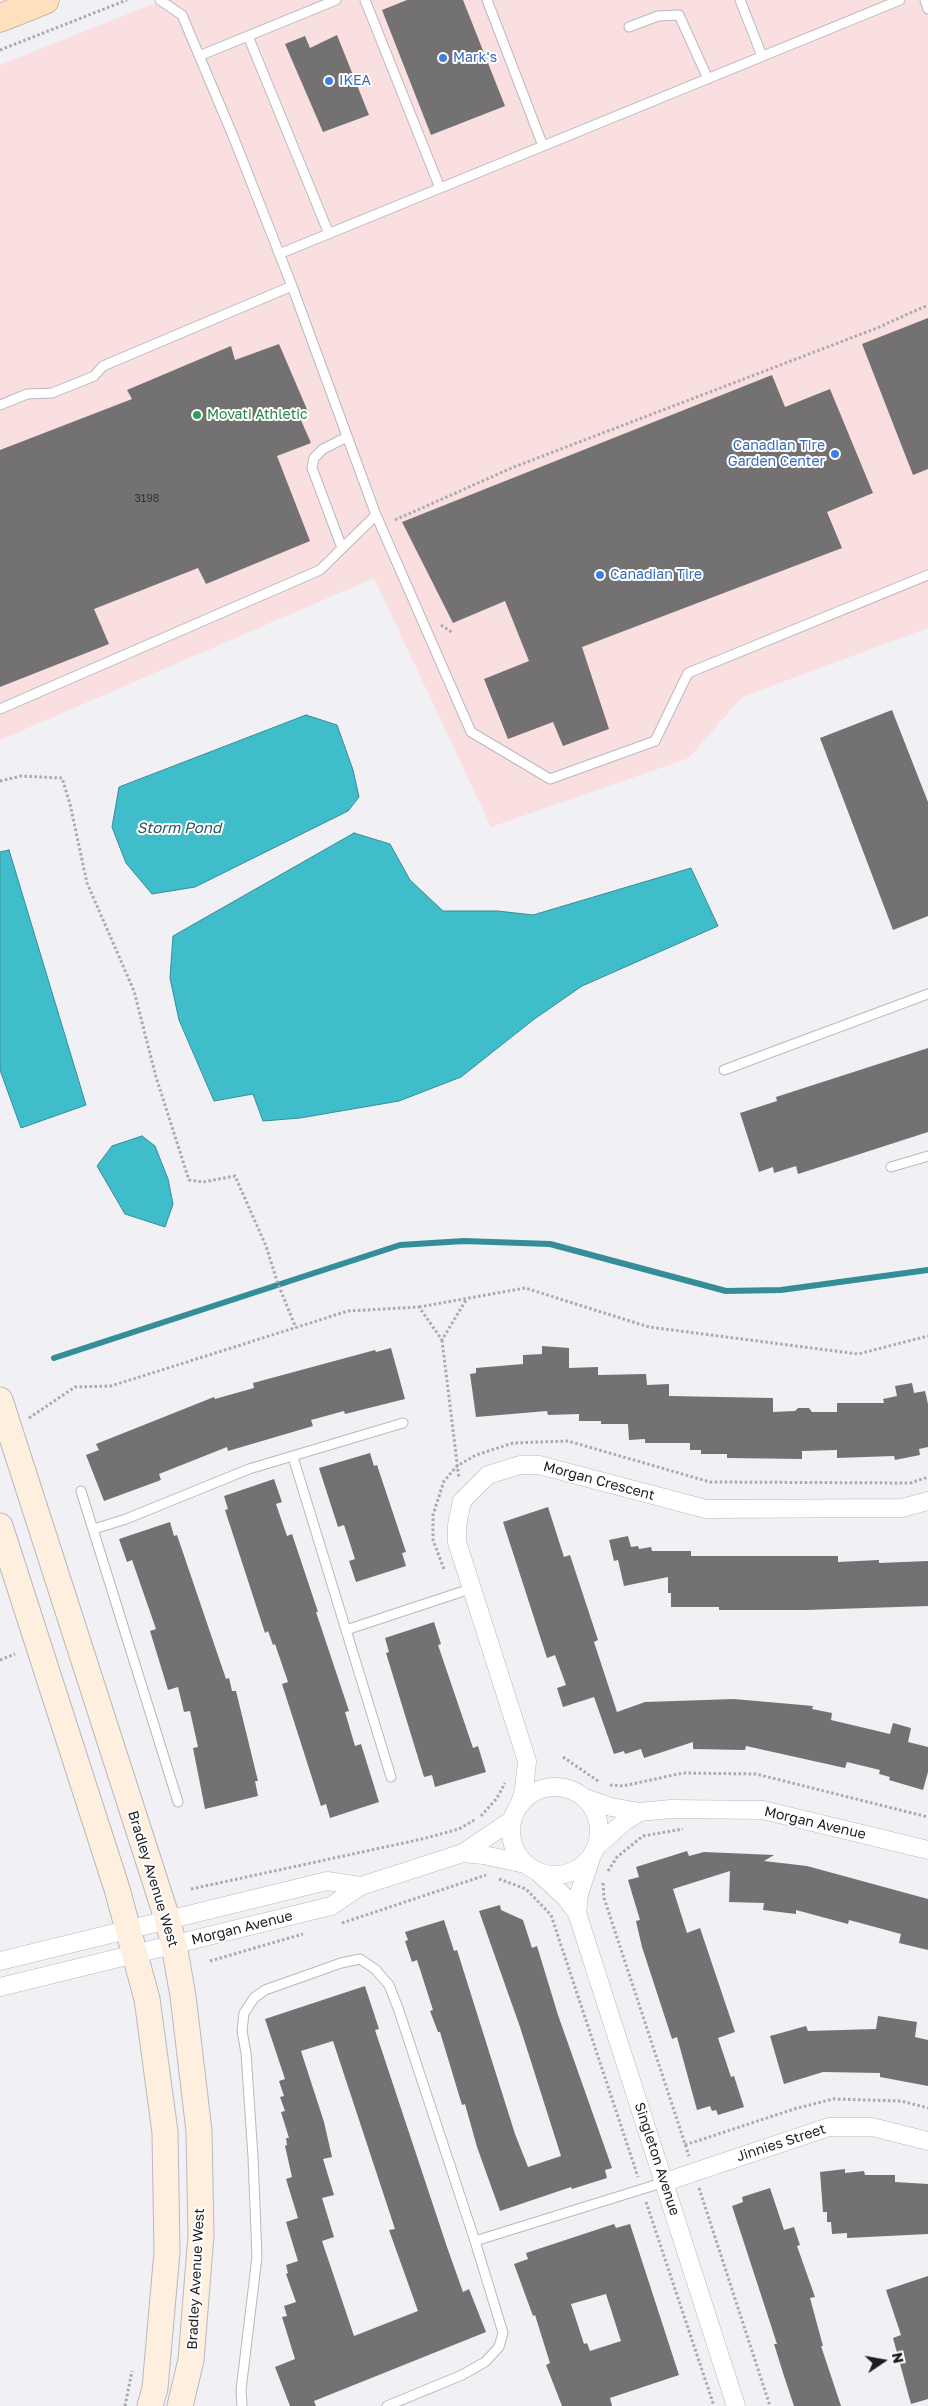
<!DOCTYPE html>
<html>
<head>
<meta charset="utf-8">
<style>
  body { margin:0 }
  #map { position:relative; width:928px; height:2406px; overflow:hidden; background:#f0f0f5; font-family:"Golos Text",sans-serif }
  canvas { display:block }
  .north { position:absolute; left:858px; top:2336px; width:50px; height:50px; -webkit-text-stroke:4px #fff; paint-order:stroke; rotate:78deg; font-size:14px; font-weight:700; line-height:20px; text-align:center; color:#1e1e20 }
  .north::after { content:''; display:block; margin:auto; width:18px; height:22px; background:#1e1e20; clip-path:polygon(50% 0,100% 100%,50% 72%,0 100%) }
</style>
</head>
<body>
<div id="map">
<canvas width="928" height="2406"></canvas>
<div class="north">N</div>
</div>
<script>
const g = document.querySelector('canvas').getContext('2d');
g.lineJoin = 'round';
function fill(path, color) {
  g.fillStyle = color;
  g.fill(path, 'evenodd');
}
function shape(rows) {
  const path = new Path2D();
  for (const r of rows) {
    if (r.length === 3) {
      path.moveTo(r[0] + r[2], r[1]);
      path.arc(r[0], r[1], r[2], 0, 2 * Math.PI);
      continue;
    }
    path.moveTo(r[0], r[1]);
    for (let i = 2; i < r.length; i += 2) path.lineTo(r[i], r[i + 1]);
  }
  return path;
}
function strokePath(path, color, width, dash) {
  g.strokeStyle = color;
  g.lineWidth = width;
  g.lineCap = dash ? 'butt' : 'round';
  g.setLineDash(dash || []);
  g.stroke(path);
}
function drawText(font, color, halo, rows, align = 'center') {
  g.font = font + ' "Golos Text",sans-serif';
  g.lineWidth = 4;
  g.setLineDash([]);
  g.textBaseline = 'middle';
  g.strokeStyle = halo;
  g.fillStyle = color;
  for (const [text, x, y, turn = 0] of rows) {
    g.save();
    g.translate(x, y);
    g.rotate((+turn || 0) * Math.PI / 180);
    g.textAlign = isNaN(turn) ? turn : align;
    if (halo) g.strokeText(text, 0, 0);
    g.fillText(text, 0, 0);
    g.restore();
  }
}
fill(shape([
  [163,0,928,0,928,628,742,697,689,758,491,827,374,578,0,740,0,65]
]), '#fadfe1');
const water = shape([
  [306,715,337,725,353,770,359,797,348,811,195,887,152,894,126,863,112,827,119,787,306,715],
  [354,833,390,844,410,880,443,911,498,911,533,915,691,868,718,926,582,986,533,1020,461,1077,399,1101,300,1118,263,1121,253,1094,214,1101,179,1020,170,978,173,936,354,833],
  [9,850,86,1105,21,1128,0,1070,0,852,9,850],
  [142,1136,155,1146,168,1179,173,1204,165,1227,125,1214,97,1166,112,1146,142,1136]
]);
fill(water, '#3fbdca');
strokePath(water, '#358d97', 1);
strokePath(shape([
  [54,1358,400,1245,464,1241,550,1244,726,1291,781,1290,928,1270]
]), '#358d97', 6);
fill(shape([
  [407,0,463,0,505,106,431,135,382,10],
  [337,35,369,115,323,132,285,44,305,36,310,48],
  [928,318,928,469,913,475,862,344],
  [279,344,309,414,300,418,311,443,277,456,310,541,206,584,198,568,94,609,109,644,0,687,0,450,132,399,127,390,231,346,235,360],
  [772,375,785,407,830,389,873,493,827,512,842,548,582,647,609,729,563,746,553,722,508,739,484,679,529,661,505,601,453,623,402,522],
  [892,710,928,802,928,916,893,930,820,738],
  [928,1048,928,1132,798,1174,796,1166,774,1173,773,1167,759,1172,740,1113,777,1101,776,1097],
  [542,1346,569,1348,569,1368,598,1367,598,1375,646,1374,647,1385,669,1384,669,1396,773,1398,773,1412,795,1411,798,1408,809,1408,812,1412,837,1412,837,1403,884,1403,883,1399,897,1396,895,1386,912,1383,914,1393,925,1391,928,1404,928,1447,919,1449,920,1455,895,1460,894,1456,837,1458,837,1450,802,1451,802,1459,727,1458,727,1454,701,1454,701,1450,690,1450,690,1443,645,1443,645,1439,629,1440,628,1424,601,1424,601,1421,579,1421,579,1414,548,1415,547,1411,476,1417,470,1374,476,1373,476,1368,523,1364,523,1355,542,1354],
  [391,1348,405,1399,345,1414,344,1411,311,1420,313,1426,228,1451,227,1447,159,1474,161,1480,104,1501,86,1455,99,1450,96,1444,214,1397,215,1399,254,1388,253,1383,375,1350,376,1352],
  [370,1453,374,1466,377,1465,406,1552,402,1553,406,1566,356,1582,349,1561,355,1559,344,1525,338,1527,319,1468],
  [274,1479,282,1502,276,1504,287,1536,292,1534,318,1612,316,1612,349,1711,345,1712,355,1746,361,1744,379,1802,330,1818,326,1804,321,1806,282,1684,288,1682,275,1644,273,1645,268,1631,265,1633,225,1510,228,1509,224,1496],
  [548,1507,564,1557,570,1555,598,1640,594,1642,617,1712,645,1702,734,1699,813,1706,812,1709,832,1713,831,1720,890,1734,893,1723,911,1728,908,1742,928,1747,928,1772,923,1790,889,1780,890,1777,879,1774,880,1770,847,1762,845,1768,746,1746,745,1750,693,1749,693,1742,644,1758,641,1749,625,1754,624,1751,614,1754,594,1697,563,1707,557,1688,566,1685,555,1655,547,1658,503,1522],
  [170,1522,174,1536,177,1535,226,1679,229,1678,232,1691,236,1691,258,1781,255,1781,258,1796,205,1809,193,1748,198,1747,190,1711,184,1712,178,1687,168,1690,150,1631,156,1629,132,1560,127,1562,119,1539],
  [628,1536,631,1547,638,1546,639,1549,651,1547,652,1551,691,1551,691,1556,838,1556,838,1562,879,1560,879,1563,928,1561,928,1606,806,1610,719,1610,719,1607,671,1607,671,1593,668,1593,668,1577,624,1586,618,1560,614,1561,609,1540],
  [434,1622,441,1644,438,1645,473,1748,478,1746,486,1772,435,1787,432,1775,424,1777,386,1653,389,1652,385,1638],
  [687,1851,689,1856,704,1852,774,1855,764,1861,807,1866,928,1899,928,1950,899,1943,901,1934,849,1920,848,1924,796,1910,796,1914,763,1910,764,1903,729,1902,730,1871,673,1889,687,1933,700,1928,735,2032,718,2038,731,2077,734,2076,744,2107,718,2115,716,2110,712,2111,710,2106,697,2110,677,2037,672,2039,642,1947,636,1921,640,1920,628,1880,639,1877,636,1867],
  [500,1905,501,1910,523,1920,532,1948,537,1946,558,2015,612,2168,605,2170,607,2178,572,2189,571,2187,500,2211,477,2147,465,2104,462,2105,440,2032,438,2032,430,2011,433,2010,417,1960,412,1962,405,1941,408,1940,405,1932,444,1920,454,1951,457,1950,515,2134,528,2167,561,2156,520,2027,479,1911],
  [365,1986,379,2029,375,2030,447,2247,463,2292,469,2289,486,2332,314,2401,316,2406,290,2406,275,2367,295,2359,282,2317,287,2316,284,2306,296,2302,286,2274,288,2273,286,2265,298,2261,286,2222,298,2218,286,2179,292,2177,285,2146,287,2145,286,2138,289,2138,281,2112,285,2111,280,2097,284,2096,279,2081,285,2079,265,2019],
  [333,2041,395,2229,389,2230,418,2311,354,2336,322,2241,334,2237,322,2198,334,2195,323,2159,332,2157,324,2122,301,2051],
  [878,2016,917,2022,915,2037,928,2040,928,2086,880,2077,880,2073,823,2072,784,2084,770,2036,806,2026,808,2031,876,2029],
  [845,2169,845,2173,864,2171,865,2175,895,2175,895,2182,928,2184,928,2234,847,2238,847,2233,832,2234,831,2222,827,2222,827,2212,823,2212,820,2172],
  [770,2188,784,2230,794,2227,800,2245,797,2246,815,2297,810,2298,823,2346,821,2346,841,2406,794,2406,784,2376,774,2344,777,2344,732,2206,743,2202,742,2197],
  [614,2224,616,2228,630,2224,679,2375,610,2398,612,2406,562,2406,546,2365,550,2363,535,2315,533,2316,514,2264,528,2259,526,2253],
  [606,2294,621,2341,590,2351,587,2343,584,2344,571,2304],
  [928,2276,928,2399,911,2404,893,2338,901,2335,886,2290]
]), '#747173');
const lane = shape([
  [160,0,182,15,233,136,292,286,376,515,471,732,550,779,655,741,688,673,928,575],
  [365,0,440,188],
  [487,0,543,146],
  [740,0,762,56],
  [925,0,928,9],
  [629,27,658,16,679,15,708,79],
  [248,36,329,234],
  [199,56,336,0],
  [279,254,900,0],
  [0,405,27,394,52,393,82,381,94,376,103,366,292,286],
  [342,548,312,468,314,458,323,449,347,437],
  [0,709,320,570,376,515],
  [724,1070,928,994],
  [891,1167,928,1156],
  [293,1457,391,1777],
  [81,1491,178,1802],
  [94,1529,126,1519,249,1469,403,1423],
  [346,1630,473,1588],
  [475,2241,665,2182],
  [242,2406,241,2390,257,2257,253,2157,246,2053,242,2031,244,2013,254,1998,265,1990,341,1963,360,1959,375,1969,389,1985,398,2008,475,2241,503,2333,499,2347,485,2362,462,2375,387,2406]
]);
const street = shape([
  [555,1831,44],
  [585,1798,611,1807,640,1812,671,1809,763,1810,928,1850],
  [520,1803,524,1790,527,1761,457,1542,457,1525,462,1501,488,1475,520,1465,539,1465,706,1509,902,1508,928,1501],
  [596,1847,625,1821,640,1812],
  [463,1853,484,1855,525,1864],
  [539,1873,566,1898,577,1913,736,2406],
  [577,1913,579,1894,591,1858],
  [0,1961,327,1881,361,1886],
  [0,1987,331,1906,361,1886,463,1853,512,1820],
  [665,2182,829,2127,872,2127,928,2141]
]);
const secondary = shape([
  [0,1400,166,1915,174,1945,183,1996,199,2131,201,2235,191,2360,180,2406],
  [0,1526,117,1889,147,1999,165,2132,167,2252,155,2388,150,2406]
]);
const primary = shape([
  [0,18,45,0]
]);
strokePath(lane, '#b9b9bd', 11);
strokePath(street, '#b9b9bd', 19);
strokePath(secondary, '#b9b9bd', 27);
strokePath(primary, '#af8d6b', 29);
strokePath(shape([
  [0,50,127,0],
  [395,520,514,467,877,328,928,305],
  [441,625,453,633],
  [0,781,21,776,62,778,70,804,87,883,134,991,156,1077,189,1180,203,1182,235,1176,266,1246,278,1284,296,1328],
  [419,1307,525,1288,649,1327,858,1354,928,1336],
  [442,1340,459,1479],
  [29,1418,75,1387,111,1386,348,1311,419,1307,442,1340,466,1300],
  [444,1569,433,1540,433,1515,444,1481,457,1466,476,1455,513,1443,568,1441,710,1482,910,1483,928,1477],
  [0,1660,15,1654],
  [563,1757,598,1781],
  [610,1785,623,1786,683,1773,756,1774,928,1817],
  [481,1816,497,1798,505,1783],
  [608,1871,617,1857,643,1836,683,1829],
  [499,1879,526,1889,551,1915,638,2177],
  [603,1883,604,1898,689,2156],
  [191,1889,422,1839,459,1829,476,1819],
  [342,1923,486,1875],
  [210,1961,303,1934],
  [685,2145,794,2109,833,2099,901,2101,928,2108],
  [699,2188,770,2406],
  [646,2202,714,2406],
  [125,2406,132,2371]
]), '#aaaaae', 3, [2.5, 2.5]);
strokePath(lane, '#fff', 9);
strokePath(street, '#fff', 18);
strokePath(secondary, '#feefdf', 25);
strokePath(primary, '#fedfbe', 28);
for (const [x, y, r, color] of [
  [443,58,5,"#3f7fe0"],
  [329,81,5,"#3f7fe0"],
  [197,415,5,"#2e9e5b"],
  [835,454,5,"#3f7fe0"],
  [600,575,5,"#3f7fe0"]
]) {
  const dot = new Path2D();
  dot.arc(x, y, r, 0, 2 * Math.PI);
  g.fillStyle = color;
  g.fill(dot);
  strokePath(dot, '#fff', 2);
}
drawText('11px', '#343335', null, [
  ["3198",147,499]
]);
drawText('14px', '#366cbe', '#fff', [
  ["Mark's",453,58],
  ["IKEA",339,81],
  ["Canadian Tire",825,446,"right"],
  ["Garden Center",825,462,"right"],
  ["Canadian Tire",610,575]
], 'left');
drawText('14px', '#27864d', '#fff', [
  ["Movati Athletic",207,415]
], 'left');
drawText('14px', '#1e1e20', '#fff', [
  ["Morgan Crescent",599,1481,15],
  ["Morgan Avenue",815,1823,13],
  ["Bradley Avenue West",153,1879,73],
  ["Morgan Avenue",242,1928,-14],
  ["Jinnies Street",781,2143,-18],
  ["Singleton Avenue",657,2159,72],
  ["Bradley Avenue West",196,2279,-87]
]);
drawText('italic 15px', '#25595e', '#fff', [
  ["Storm Pond",179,828]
]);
</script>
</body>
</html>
